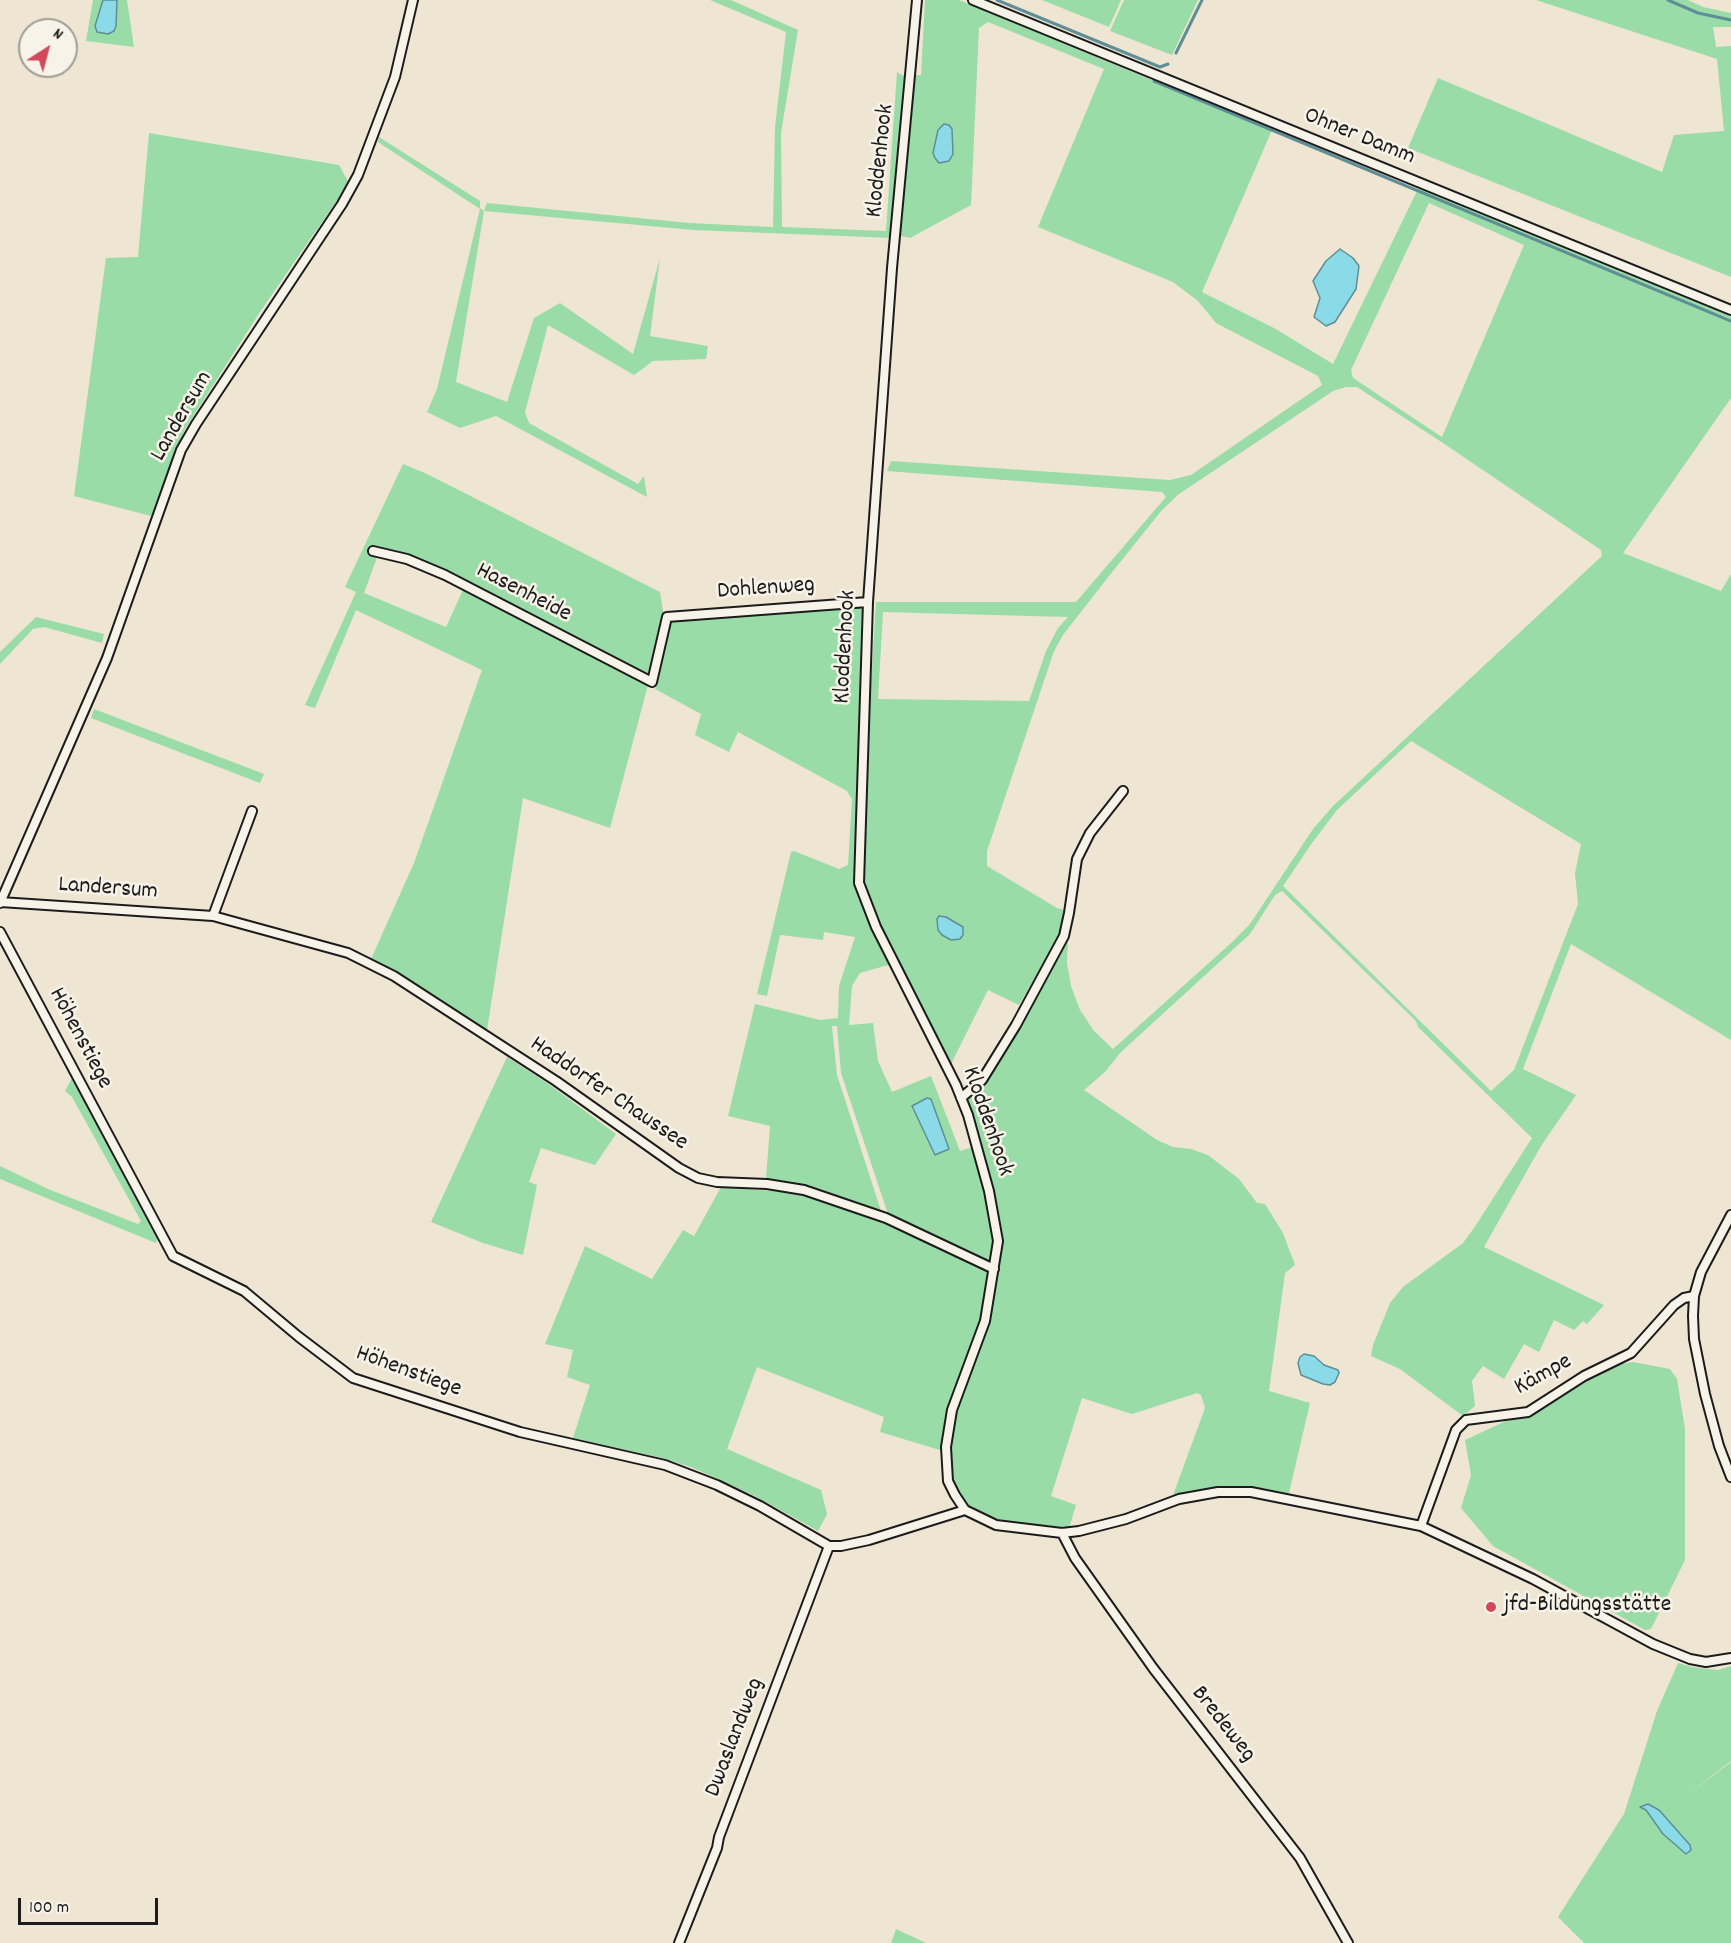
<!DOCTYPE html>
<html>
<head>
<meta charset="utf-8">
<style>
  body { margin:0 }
  #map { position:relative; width:1731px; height:1943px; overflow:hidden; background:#eee5d3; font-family:Dekko,sans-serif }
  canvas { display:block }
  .north { position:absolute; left:18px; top:18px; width:60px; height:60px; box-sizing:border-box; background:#f7f3e8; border:2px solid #9f9d96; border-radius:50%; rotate:36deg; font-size:16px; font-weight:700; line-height:24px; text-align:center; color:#1c1c1c }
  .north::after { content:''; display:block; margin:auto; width:21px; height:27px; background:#d1495b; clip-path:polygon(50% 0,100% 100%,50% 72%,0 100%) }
  .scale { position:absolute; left:18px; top:1898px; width:140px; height:27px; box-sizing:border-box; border:3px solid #1c1c1c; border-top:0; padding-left:8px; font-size:18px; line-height:21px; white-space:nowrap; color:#1c1c1c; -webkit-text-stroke:4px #f7f3e8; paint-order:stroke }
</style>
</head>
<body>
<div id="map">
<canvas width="1731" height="1943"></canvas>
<div class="north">N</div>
<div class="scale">100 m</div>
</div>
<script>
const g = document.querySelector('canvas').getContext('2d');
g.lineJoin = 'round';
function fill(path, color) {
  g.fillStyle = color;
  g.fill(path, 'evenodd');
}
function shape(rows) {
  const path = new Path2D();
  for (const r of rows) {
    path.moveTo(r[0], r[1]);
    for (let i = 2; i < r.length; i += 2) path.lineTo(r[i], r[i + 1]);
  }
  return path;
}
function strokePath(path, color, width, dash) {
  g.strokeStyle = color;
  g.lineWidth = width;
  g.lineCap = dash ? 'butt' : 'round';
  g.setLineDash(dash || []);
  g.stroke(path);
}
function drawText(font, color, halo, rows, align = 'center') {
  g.font = font + ' Dekko,sans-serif';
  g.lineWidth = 5;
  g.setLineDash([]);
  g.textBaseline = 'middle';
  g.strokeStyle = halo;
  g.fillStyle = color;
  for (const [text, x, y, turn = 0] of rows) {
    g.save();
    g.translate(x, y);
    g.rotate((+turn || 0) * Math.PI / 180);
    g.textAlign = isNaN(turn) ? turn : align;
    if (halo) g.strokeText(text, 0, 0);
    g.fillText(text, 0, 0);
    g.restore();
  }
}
fill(shape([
  [93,0,103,0,95,26,116,26,117,0,127,0,134,47,86,41],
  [710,0,731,0,798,30,781,133,782,227,886,231,897,72,902,75,921,75,925,0,959,0,1272,130,1202,292,1274,328,1333,364,1418,189,1433,192,1731,316,1731,398,1623,553,1721,591,1731,574,1731,1040,1571,944,1523,1069,1576,1095,1541,1146,1484,1247,1604,1305,1587,1324,1583,1321,1574,1330,1554,1320,1539,1352,1524,1344,1504,1379,1483,1366,1472,1381,1475,1406,1463,1416,1400,1369,1371,1356,1373,1345,1390,1303,1403,1287,1463,1243,1474,1228,1532,1138,1418,1027,1416,1021,1282,891,1275,895,1250,934,1120,1053,1105,1072,1084,1090,1157,1140,1173,1147,1191,1149,1208,1155,1239,1179,1257,1203,1265,1204,1283,1233,1295,1265,1285,1273,1269,1391,1310,1403,1289,1493,1285,1495,1250,1487,1218,1487,1172,1498,1205,1408,1201,1395,1197,1393,1132,1414,1082,1398,1051,1496,1076,1505,1069,1528,1000,1522,968,1508,952,1480,949,1446,956,1412,987,1322,1002,1240,992,1194,972,1115,965,1099,983,1084,1006,1049,1068,939,1067,963,1071,986,1080,1010,1094,1031,1113,1049,1230,944,1250,924,1313,829,1333,806,1602,556,1601,550,1443,443,1357,387,1346,387,1333,391,1179,494,1162,510,1109,576,1063,635,1054,651,987,851,987,866,1057,908,1067,911,1060,935,1019,1005,988,990,950,1066,899,962,860,973,852,986,849,1025,873,1023,878,1061,892,1092,931,1076,960,1151,973,1147,986,1192,995,1241,982,1322,943,1451,880,1432,884,1417,757,1367,727,1449,821,1490,827,1514,818,1531,753,1495,691,1467,662,1458,573,1438,590,1385,567,1377,573,1350,545,1344,585,1246,652,1279,683,1230,694,1236,721,1187,801,1193,886,1222,889,1217,841,1073,837,1026,832,1026,837,1075,882,1214,804,1187,766,1179,770,1126,728,1116,755,1004,820,1020,838,1018,839,986,855,937,824,932,823,940,780,935,767,996,757,994,791,852,794,851,839,869,848,865,852,799,847,791,738,732,729,752,695,735,701,714,655,689,671,619,865,605,857,780,865,784,876,602,1076,602,1166,497,1162,492,887,471,891,461,1170,480,1191,475,1322,385,1318,376,1216,323,1198,301,1173,282,1038,227,1104,69,988,22,979,28,971,205,910,238,893,234,892,238,694,230,484,211,456,382,507,402,534,318,560,303,633,354,660,258,650,336,708,346,706,359,653,361,634,375,548,325,525,412,529,423,638,484,644,476,647,497,496,416,460,428,427,412,437,389,480,209,378,142,379,137,480,201,480,208,484,211,487,203,689,223,773,227,775,127,786,32],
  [1429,203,1524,245,1442,437,1353,378,1351,370],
  [883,612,1068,617,1058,628,1046,651,1029,701,878,699],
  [1411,741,1581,844,1575,873,1578,904,1514,1070,1491,1091,1283,886,1312,843,1337,810],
  [1042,0,1121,0,1109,27],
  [1124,0,1198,0,1172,55,1110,31],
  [1536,0,1688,0,1703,7,1731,13,1731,27,1713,27,1716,47,1731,46,1731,277,1408,148,1438,78,1662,172,1674,135,1724,131,1717,59],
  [149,133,339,165,349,183,262,309,185,429,151,516,74,496,106,258,138,257],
  [403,464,427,474,660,592,664,617,649,678,405,556,380,549,364,593,446,627,463,590,648,685,610,828,523,798,487,1030,371,959,414,863,482,670,356,610,315,708,305,705,356,592,345,587],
  [36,617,104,634,102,643,44,627,33,629,0,664,0,652],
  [94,709,264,774,260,783,91,718],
  [507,1057,550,1085,616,1134,595,1165,541,1148,529,1182,537,1185,523,1255,483,1243,431,1222],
  [72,1078,159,1236,156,1243,0,1179,0,1166,48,1189,138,1224,141,1221,72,1097,65,1091],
  [1633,1362,1670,1369,1677,1379,1685,1429,1685,1560,1651,1629,1645,1630,1493,1546,1461,1508,1471,1475,1465,1440,1510,1419,1529,1415,1544,1407,1573,1385,1615,1365],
  [1678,1663,1692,1667,1718,1670,1731,1666,1731,1761,1682,1799,1731,1762,1731,1943,1584,1943,1558,1917,1624,1814,1657,1711],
  [896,1929,926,1943,891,1943]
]), '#99dca7');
const water = shape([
  [103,0,117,0,116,26,114,31,108,34,97,32,95,26,103,0],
  [944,124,949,125,952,129,953,154,949,161,939,163,935,158,933,153,938,130,944,124],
  [1340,249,1353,258,1359,266,1356,289,1335,322,1326,326,1314,317,1320,298,1313,281,1326,261,1340,249],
  [939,916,946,917,963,927,963,935,960,939,951,940,942,935,938,930,937,919,939,916],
  [927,1098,931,1099,949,1149,935,1155,912,1106,927,1098],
  [1304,1354,1314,1356,1324,1365,1338,1370,1339,1373,1335,1382,1330,1385,1323,1384,1301,1375,1298,1363,1300,1357,1304,1354],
  [1648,1804,1659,1810,1690,1845,1691,1850,1686,1854,1663,1834,1646,1810,1640,1807,1648,1804]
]);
fill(water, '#8bdae8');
strokePath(water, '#5f8e96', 1.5);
strokePath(shape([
  [997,0,1160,67,1168,64],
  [1668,0,1698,13,1731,20],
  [1176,53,1202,0],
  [1154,81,1731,321]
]), '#5f8e96', 3);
const minor = shape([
  [917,0,892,268,868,602,859,883,876,927,956,1085,968,1115,989,1191,998,1241,985,1321,952,1410,946,1447,948,1481,955,1495,965,1510,996,1525,1062,1533,1079,1531,1126,1519,1179,1499,1218,1492,1251,1492,1421,1526,1533,1579,1653,1644,1690,1659,1706,1662,1731,1658],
  [973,0,1731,310],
  [373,551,407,559,445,575,652,682,667,617,868,602],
  [0,902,213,916,348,953,394,976,556,1081,679,1168,698,1178,717,1182,767,1184,804,1190,886,1218,994,1269],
  [0,903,107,658,181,450,196,424,342,204,358,175,395,77,413,0],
  [213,916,252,811],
  [0,932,173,1256,244,1291,299,1337,353,1378,520,1432,665,1465,717,1485,760,1506,829,1546,841,1546,869,1540,965,1510],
  [961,1098,982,1080,1016,1025,1064,936,1069,913,1077,859,1090,833,1123,791],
  [1731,1215,1701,1272,1694,1296,1693,1316,1694,1339,1705,1394,1719,1446,1731,1477],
  [1421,1526,1456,1430,1466,1420,1528,1412,1584,1376,1631,1353,1674,1305,1684,1298,1694,1296],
  [1062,1533,1075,1558,1153,1668,1300,1858,1348,1943],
  [679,1943,717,1848,719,1837,829,1546]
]);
strokePath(minor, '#1c1c1c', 12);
strokePath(minor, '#f7f3e8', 8);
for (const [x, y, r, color] of [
  [1491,1607,6,"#d1495b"]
]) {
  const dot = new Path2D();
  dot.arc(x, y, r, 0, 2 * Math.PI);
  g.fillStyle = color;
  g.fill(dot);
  strokePath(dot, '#f7f3e8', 2);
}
drawText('24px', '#1c1c1c', '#f7f3e8', [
  ["Ohner Damm",1359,138,22],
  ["Kloddenhook",882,161,-84],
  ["Landersum",183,417,-60],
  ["Dohlenweg",766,590,-4],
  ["Hasenheide",523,594,27],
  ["Kloddenhook",847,647,-87],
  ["Landersum",108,890,4],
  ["Höhenstiege",79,1039,62],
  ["Haddorfer Chaussee",608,1095,34],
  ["Kloddenhook",986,1122,71],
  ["Höhenstiege",408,1373,20],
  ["Kämpe",1544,1376,-29],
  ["Bredeweg",1222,1725,52],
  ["Dwaslandweg",736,1738,-69]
]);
drawText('24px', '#1c1c1c', '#f7f3e8', [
  ["jfd-Bildungsstätte",1503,1607]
], 'left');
</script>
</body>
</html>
